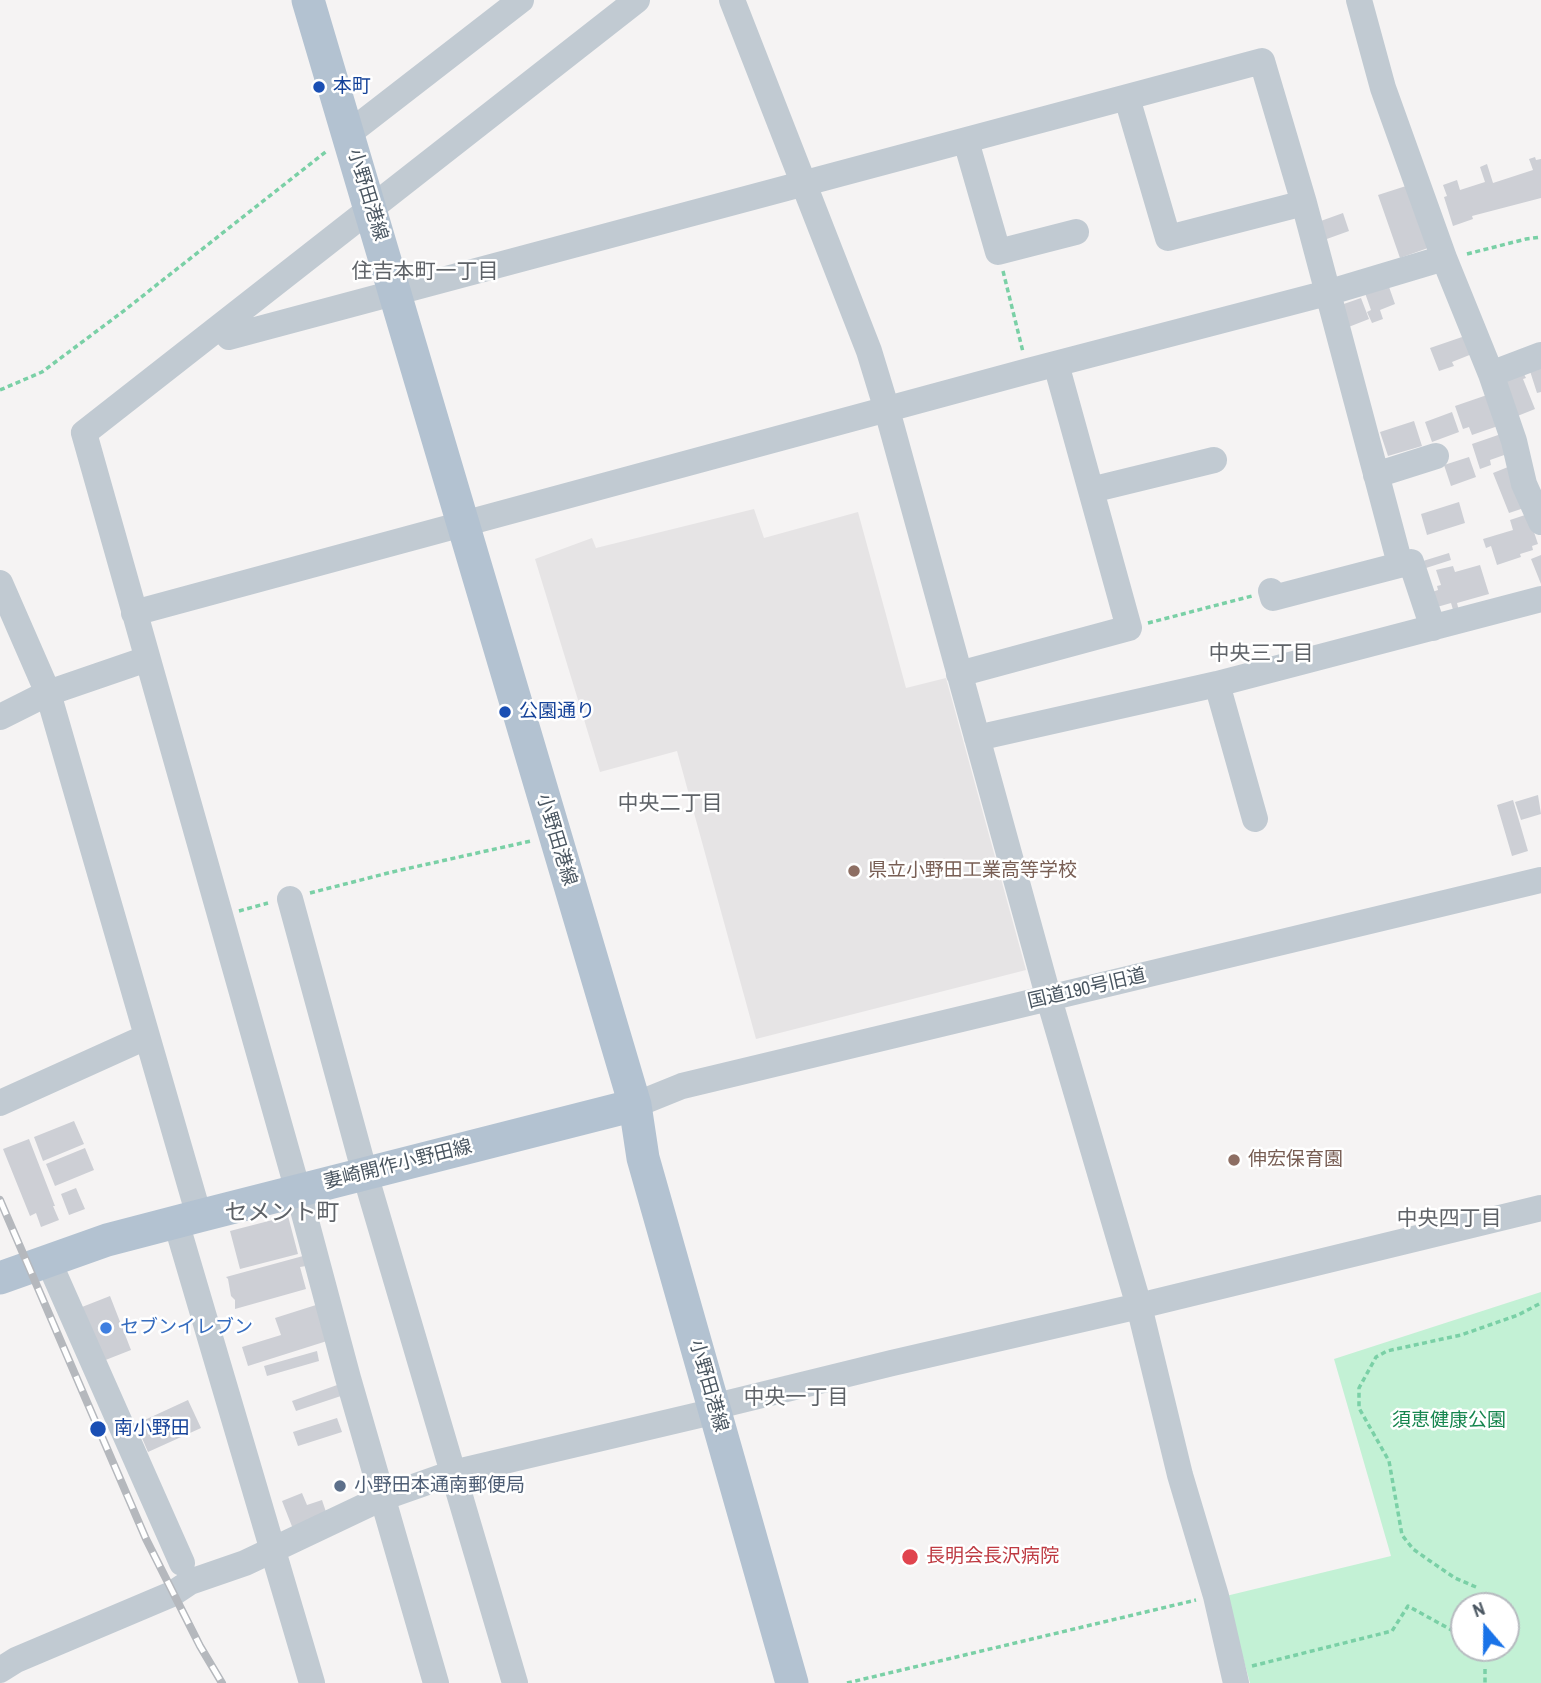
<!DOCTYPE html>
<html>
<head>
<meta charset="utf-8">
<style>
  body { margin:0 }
  #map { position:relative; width:1541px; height:1683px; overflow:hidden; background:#f5f3f3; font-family:"Archivo Narrow",sans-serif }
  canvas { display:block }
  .north { position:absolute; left:1450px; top:1592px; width:70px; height:70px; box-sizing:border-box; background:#fff; border:2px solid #b7bbc0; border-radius:50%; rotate:340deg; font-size:19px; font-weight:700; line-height:28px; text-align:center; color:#4a5661 }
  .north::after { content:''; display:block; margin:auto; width:24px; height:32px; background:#1a73e8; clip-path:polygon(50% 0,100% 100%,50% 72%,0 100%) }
</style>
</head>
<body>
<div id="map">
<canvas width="1541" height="1683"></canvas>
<div class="north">N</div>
</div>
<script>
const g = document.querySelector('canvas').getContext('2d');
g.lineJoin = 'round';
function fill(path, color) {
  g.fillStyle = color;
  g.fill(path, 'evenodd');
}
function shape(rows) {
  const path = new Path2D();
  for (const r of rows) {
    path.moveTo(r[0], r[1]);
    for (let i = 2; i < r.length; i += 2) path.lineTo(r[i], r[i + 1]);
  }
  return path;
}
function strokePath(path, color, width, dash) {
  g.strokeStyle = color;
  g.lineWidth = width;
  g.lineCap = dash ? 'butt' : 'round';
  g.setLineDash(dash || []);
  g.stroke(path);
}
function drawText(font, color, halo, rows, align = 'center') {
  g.font = font + ' "Archivo Narrow","Noto Sans JP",sans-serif';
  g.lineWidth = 5;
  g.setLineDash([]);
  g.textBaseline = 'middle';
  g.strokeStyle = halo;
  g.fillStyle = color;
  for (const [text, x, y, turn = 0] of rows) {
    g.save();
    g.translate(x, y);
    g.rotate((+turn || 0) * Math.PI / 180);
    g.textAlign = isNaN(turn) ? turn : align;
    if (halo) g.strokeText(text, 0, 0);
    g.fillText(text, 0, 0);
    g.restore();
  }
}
fill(shape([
  [754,509,764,538,858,512,906,688,946,678,1026,970,756,1039,677,751,600,772,535,559,592,538,596,548]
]), '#e6e4e5');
fill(shape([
  [1541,1292,1541,1683,1250,1683,1226,1596,1391,1556,1334,1359],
  [1464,1606,1506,1606,1506,1648,1464,1648]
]), '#c3f1d5');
fill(shape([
  [1535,157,1536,160,1541,159,1541,198,1472,216,1473,219,1453,226,1444,197,1447,196,1443,185,1457,180,1460,190,1485,182,1480,167,1487,164,1493,183,1533,170,1529,159],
  [1406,186,1428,248,1400,258,1378,195],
  [1343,213,1349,231,1324,240,1318,222],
  [1388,284,1395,304,1380,310,1383,319,1372,323,1367,312,1371,310,1365,293],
  [1361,298,1369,319,1346,328,1338,306],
  [1465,336,1472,354,1452,362,1454,366,1439,371,1430,348],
  [1541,368,1541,392,1537,393,1530,371],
  [1523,372,1526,378,1523,379,1535,409,1515,417,1501,381],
  [1487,395,1498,426,1472,435,1469,427,1463,429,1455,406],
  [1452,412,1459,432,1432,442,1425,422],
  [1414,421,1422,446,1388,456,1380,432],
  [1501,434,1507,454,1490,460,1491,465,1480,469,1472,444],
  [1469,457,1476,477,1451,486,1444,465],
  [1508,467,1524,508,1509,513,1493,473],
  [1459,502,1465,523,1427,535,1421,514],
  [1528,514,1538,544,1532,546,1533,550,1520,554,1521,557,1497,565,1491,546,1486,548,1483,539,1513,530,1510,520],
  [1449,553,1451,560,1426,568,1423,561],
  [1541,555,1541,584,1531,559],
  [1480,565,1489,594,1457,603,1459,611,1454,613,1451,603,1437,607,1432,592,1438,590,1437,586,1441,585,1436,570,1453,566,1455,572],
  [1538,795,1541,814,1521,820,1515,802],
  [1513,800,1528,851,1512,856,1497,805],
  [74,1121,84,1144,43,1161,34,1137],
  [29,1139,55,1206,53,1206,59,1220,41,1227,36,1213,30,1216,3,1149],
  [85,1148,94,1170,55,1186,46,1164],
  [76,1188,85,1209,69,1215,61,1194],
  [288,1216,298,1254,240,1269,230,1231],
  [303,1256,306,1266,300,1267,306,1289,235,1309,235,1300,231,1296,228,1279,226,1277],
  [110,1296,131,1350,103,1361,82,1307],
  [316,1305,327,1341,248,1366,242,1347,281,1335,275,1318],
  [317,1351,319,1361,267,1376,264,1366],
  [340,1384,344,1395,296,1411,292,1401],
  [188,1400,201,1428,148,1452,136,1424],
  [337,1418,342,1432,298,1446,293,1432],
  [302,1493,307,1505,322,1500,328,1518,293,1529,282,1501]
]), '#cdcfd5');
strokePath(shape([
  [1467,254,1526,239,1541,237],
  [1003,271,1023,352],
  [0,390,42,372,121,313,328,150],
  [1148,623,1252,596],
  [310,893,392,872,531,841],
  [239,911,268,903],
  [1476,1587,1455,1578,1430,1561,1413,1549,1402,1535,1389,1461,1359,1408,1359,1388,1376,1357,1387,1351,1461,1335,1518,1315,1541,1303],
  [1252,1666,1392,1631,1408,1606,1464,1637],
  [1485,1669,1485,1683],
  [847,1683,1196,1600]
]), '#7ad0a6', 3.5, [5, 3.5]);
strokePath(shape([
  [732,0,869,351,887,410,1049,999,1139,1306,1180,1475,1216,1596,1236,1683],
  [1359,0,1383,88,1444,258,1491,374,1514,441,1524,484,1541,522],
  [1127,98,1168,238,1304,203],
  [348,134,521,0],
  [966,141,998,252,1076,232],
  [221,327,229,337,1262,61,1304,203,1400,564],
  [1491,374,1541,355],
  [1376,475,1436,456],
  [1091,490,1214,460],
  [0,583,48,693,199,1216],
  [1271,591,1273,598,1411,562,1433,628],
  [134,613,1028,371,1327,293,1444,258],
  [959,674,1129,628,1056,364],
  [1217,684,1255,819],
  [0,717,48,693,147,659],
  [977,738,1217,684,1541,599],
  [290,899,365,1174,515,1683],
  [0,1103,146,1037],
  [635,1105,682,1086,1541,880],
  [176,1222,312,1683],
  [48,1260,182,1563],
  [0,1670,16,1660,172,1594,190,1582,245,1563,382,1498,453,1473,716,1411,729,1403,892,1363,1139,1306,1541,1208],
  [436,1683,348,1378,298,1191,84,433,637,0]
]), '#c1cad2', 26);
strokePath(shape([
  [308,0,635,1105,643,1158,792,1683],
  [0,1278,107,1240,199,1216,635,1105]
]), '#b3c2d1', 33);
const rail = shape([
  [0,1200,146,1539,200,1646,222,1683]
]);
strokePath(rail, '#b5b8bd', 8);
strokePath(rail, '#fff', 5, [16]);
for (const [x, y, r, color] of [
  [319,87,7,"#1a4fb4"],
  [505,712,7,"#1a4fb4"],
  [854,871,7,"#8d6e63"],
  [1234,1160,7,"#8d6e63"],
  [106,1328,7,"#3f7fe0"],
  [98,1429,9,"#1a4fb4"],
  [340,1486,7,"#5c6f8a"],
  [910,1557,9,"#e0444e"]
]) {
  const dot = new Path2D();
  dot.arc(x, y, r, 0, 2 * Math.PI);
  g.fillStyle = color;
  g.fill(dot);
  strokePath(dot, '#fff', 2.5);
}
drawText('19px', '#164399', '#fff', [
  ["本町",333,87],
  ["公園通り",519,712],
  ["南小野田",114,1429]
], 'left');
drawText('19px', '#4a5661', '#fff', [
  ["小野田港線",367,195,73],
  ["小野田港線",556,840,73],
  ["国道190号旧道",1087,989,-13],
  ["妻崎開作小野田線",398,1165,-14],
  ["小野田港線",708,1386,74]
]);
drawText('19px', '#785e54', '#fff', [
  ["県立小野田工業高等学校",868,871],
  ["伸宏保育園",1248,1160]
], 'left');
drawText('19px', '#366cbe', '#fff', [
  ["セブンイレブン",120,1328]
], 'left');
drawText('19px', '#17864f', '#fff', [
  ["須恵健康公園",1449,1421]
]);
drawText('19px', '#4e5e75', '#fff', [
  ["小野田本通南郵便局",354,1486]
], 'left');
drawText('19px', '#be3a42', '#fff', [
  ["長明会長沢病院",926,1557]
], 'left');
drawText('21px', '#5f6368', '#fff', [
  ["住吉本町一丁目",425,272],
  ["中央三丁目",1261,654],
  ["中央二丁目",670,804],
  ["中央四丁目",1449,1219],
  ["中央一丁目",796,1398]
]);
drawText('23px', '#5f6368', '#fff', [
  ["セメント町",282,1214]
]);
</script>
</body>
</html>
